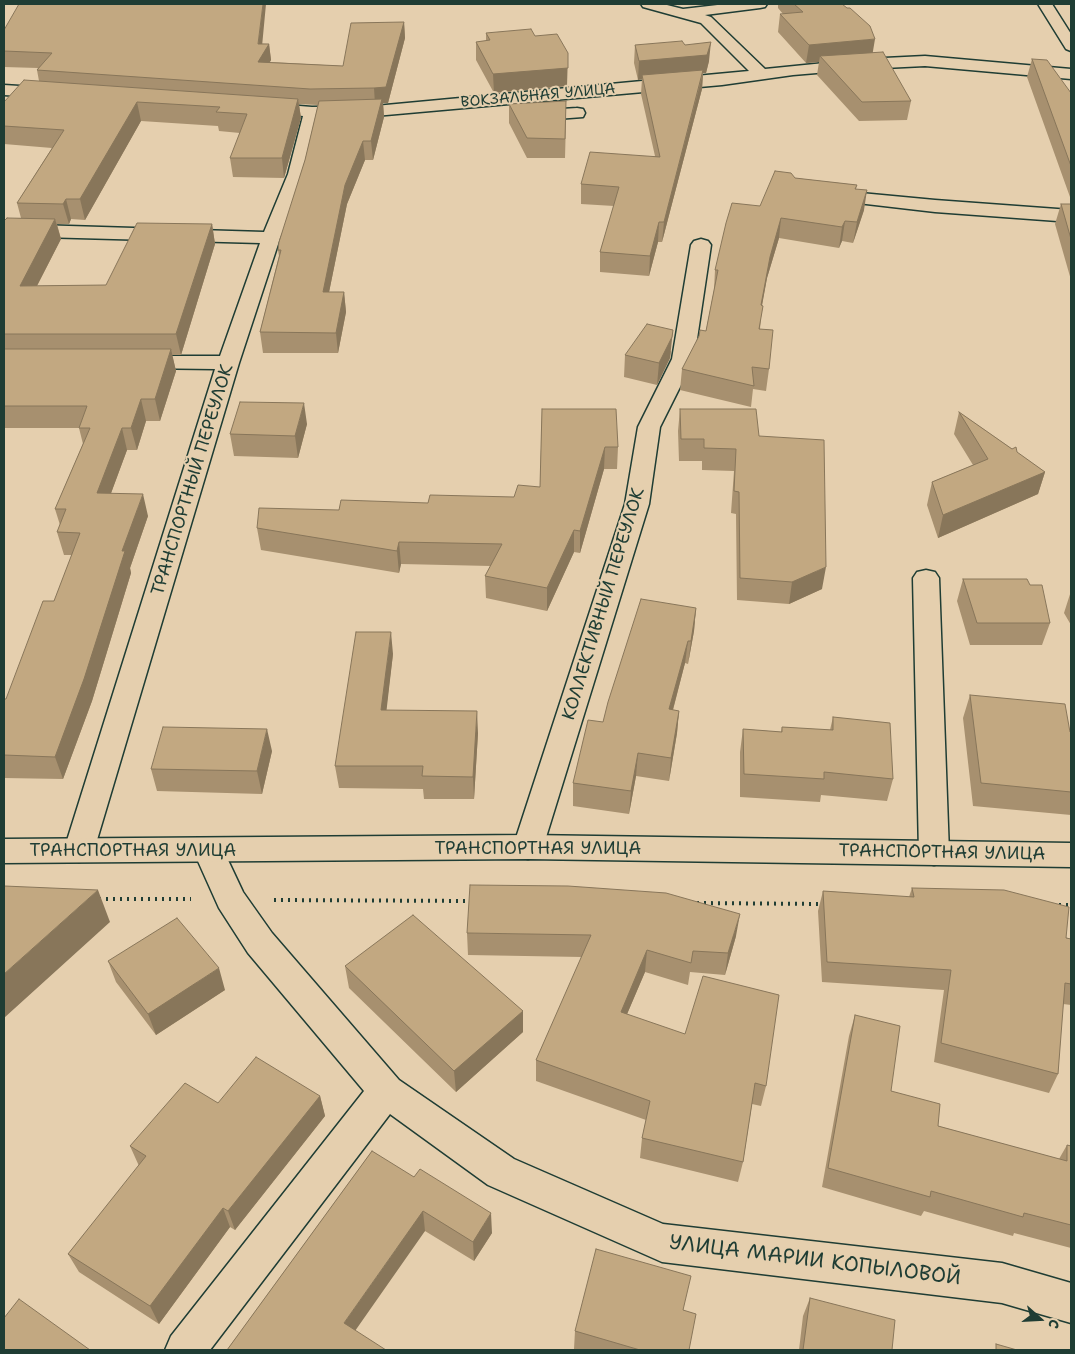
<!DOCTYPE html>
<html>
<head>
<meta charset="utf-8">
<style>
  body { margin:0 }
  #map { position:relative; width:1075px; height:1354px; overflow:hidden; background:#e5cfae; font-family:"Shantell Sans",sans-serif }
  canvas { display:block }
  .frame { position:absolute; inset:0; border:5px solid #1f3d34; pointer-events:none }
  .north { position:absolute; left:1015px; top:1294px; width:50px; height:50px; -webkit-text-stroke:4px #e5cfae; paint-order:stroke; rotate:109deg; font-size:14px; font-weight:700; line-height:20px; text-align:center; color:#1f3d34 }
  .north::after { content:''; display:block; margin:auto; width:18px; height:22px; background:#1f3d34; clip-path:polygon(50% 0,100% 100%,50% 72%,0 100%) }
</style>
</head>
<body>
<div id="map">
<canvas width="1075" height="1354"></canvas>
<div class="frame"></div>
<div class="north">С</div>
</div>
<script>
const g = document.querySelector('canvas').getContext('2d');
g.lineJoin = 'round';
function shape(rows) {
  const path = new Path2D();
  for (const r of rows) {
    path.moveTo(r[0], r[1]);
    for (let i = 2; i < r.length; i += 2) path.lineTo(r[i], r[i + 1]);
  }
  return path;
}
function strokePath(path, color, width, dash) {
  g.strokeStyle = color;
  g.lineWidth = width;
  g.lineCap = dash ? 'butt' : 'round';
  g.setLineDash(dash || []);
  g.stroke(path);
}
function fill(path, color) {
  g.fillStyle = color;
  g.fill(path, 'evenodd');
}
function drawText(font, color, halo, rows, align = 'center') {
  g.font = font + ' "Shantell Sans",sans-serif';
  g.lineWidth = 4;
  g.setLineDash([]);
  g.textBaseline = 'middle';
  g.strokeStyle = halo;
  g.fillStyle = color;
  for (const [text, x, y, turn = 0] of rows) {
    g.save();
    g.translate(x, y);
    g.rotate((+turn || 0) * Math.PI / 180);
    g.textAlign = isNaN(turn) ? turn : align;
    if (halo) g.strokeText(text, 0, 0);
    g.fillText(text, 0, 0);
    g.restore();
  }
}
const minor = shape([
  [641,4,663,4,683,9,726,4,767,4,765,7,760,8,705,15,711,17,765,69,864,59,925,56,1071,69,1071,79,925,66,864,69,793,75,722,85,375,116,319,117,306,174,280,238,239,363,94,850,90,859,79,862,68,859,64,850,215,369,137,368,129,367,126,362,129,357,137,356,220,356,260,243,4,236,4,224,264,232,288,174,303,116,257,111,255,108,257,105,263,103,312,107,375,106,749,71,701,23,643,7,641,4],
  [1038,4,1052,4,1071,34,1071,51,1066,49,1038,4],
  [4,85,51,88,57,90,59,93,57,96,51,98,4,95,4,85],
  [577,108,583,109,585,113,583,117,530,121,524,120,522,116,524,112,530,111,577,108],
  [829,190,935,200,1071,210,1071,222,935,212,823,199,820,195,823,191,829,190],
  [701,239,708,241,711,245,694,359,660,427,649,504,543,847,539,856,528,859,517,856,513,847,625,504,638,427,672,359,691,245,694,241,701,239],
  [926,570,935,572,939,578,949,853,945,862,934,865,923,862,919,853,913,578,917,572,926,570],
  [208,838,219,841,243,892,272,933,399,1080,514,1159,663,1224,1002,1263,1071,1283,1071,1323,1002,1303,662,1262,488,1185,390,1114,210,1350,165,1350,171,1336,364,1091,248,953,219,908,193,850,197,841,208,838]
]);
const major = shape([
  [528,835,1071,843,1071,867,528,859,4,863,4,839,528,835]
]);
strokePath(minor, '#1f3d34', 3);
strokePath(major, '#1f3d34', 3);
strokePath(shape([
  [99,899,191,899],
  [274,900,473,901],
  [697,903,823,904],
  [1059,905,1071,905]
]), '#1f3d34', 4, [2, 5]);
fill(minor, '#e5cfae');
fill(major, '#e5cfae');
fill(shape([
  [778,4,842,4,873,53,911,101,907,120,859,121,817,75,819,62,806,63,778,32,780,14,783,14,778,8],
  [404,22,405,38,388,103,383,103,384,117,373,160,365,160,347,204,329,292,344,292,346,312,338,353,263,353,260,332,279,256,278,250,305,160,318,105,299,104,301,118,284,178,233,177,230,158,240,133,219,131,218,126,141,121,85,220,71,219,69,224,57,224,61,239,37,286,106,285,212,224,215,244,181,355,172,355,176,371,160,421,146,421,137,450,127,450,111,493,148,516,130,568,131,573,92,701,63,779,4,778,4,699,6,699,54,601,72,555,64,555,57,532,60,525,55,509,83,444,79,428,4,428,4,429,4,220,21,218,17,203,52,148,4,144,4,102,39,81,37,70,38,68,4,67,4,30,269,44,271,60,270,62,343,66],
  [486,33,567,86,494,93,476,60,476,42,486,41],
  [635,45,685,45,709,61,706,73,703,73,702,89,662,242,658,242,649,276,600,272,600,252,614,206,581,204,581,184,655,156,641,94,642,79,638,80,634,63],
  [1032,59,1071,93,1071,197,1070,197,1027,77],
  [509,104,566,120,565,158,527,158,509,123],
  [795,178,857,185,856,189,864,210,853,243,842,241,839,248,779,238,767,278,762,306,760,329,769,369,766,391,753,389,751,407,680,390,682,369,706,331,714,290,715,270,760,206],
  [1061,204,1071,204,1071,280,1055,224],
  [671,351,670,358,657,385,624,377,625,355],
  [542,409,618,447,617,469,604,469,580,553,574,552,547,611,486,598,485,576,491,566,401,564,399,573,261,550,257,528,339,510,514,497,540,487],
  [680,409,759,436,822,589,789,604,737,600,736,514,731,513,734,471,702,470,702,461,679,461,678,431],
  [959,412,1045,472,1038,494,938,538,927,505,932,482,973,465,954,434],
  [307,424,298,458,234,456,230,434],
  [963,579,1030,585,1050,623,1042,645,970,645,957,601],
  [1071,591,1071,625,1064,613],
  [696,608,694,631,688,664,685,663,673,710,679,711,677,733,669,781,636,776,629,814,573,806,573,783,603,722],
  [393,654,386,710,478,733,474,799,424,799,423,789,339,788,335,766],
  [970,695,1071,732,1071,815,973,806,963,718],
  [833,717,893,779,887,801,821,795,820,802,740,797,740,752,743,729,781,732,782,727,830,730],
  [272,751,262,794,157,791,151,769],
  [912,888,1071,939,1071,1005,1063,1004,1058,1074,1049,1093,934,1062,944,990,822,982,818,911,823,891,909,897],
  [467,933,736,936,725,975,690,972,688,985,645,972,627,1014,766,1086,761,1106,752,1104,743,1162,738,1182,640,1158,642,1138,646,1120,536,1081,536,1060,582,957,468,955],
  [108,961,225,990,156,1035,116,982],
  [345,966,523,1011,523,1032,456,1092,349,988],
  [855,1015,891,1091,938,1126,1059,1159,1067,1145,1071,1146,1071,1248,1014,1233,1013,1236,924,1211,921,1216,822,1187,849,1036],
  [320,1096,325,1116,235,1230,230,1227,159,1324,79,1272,68,1254,139,1166,130,1146,218,1103],
  [372,1151,492,1233,474,1261,425,1231,227,1350],
  [810,1298,892,1350,799,1350,803,1316],
  [684,1310,689,1350,580,1350,574,1349,575,1331]
]), '#a7906f');
fill(shape([
  [263,4,266,4,261,57,269,44,271,60,260,78,258,62,258,44],
  [404,22,405,38,388,103,383,103,384,117,373,160,371,141,375,104,374,88],
  [875,39,872,57,820,56,819,62,806,63,809,45],
  [711,42,709,61,706,73,703,73,702,89,662,242,664,222,703,73,642,75,642,79,638,80,639,61],
  [568,53,567,86,494,93,493,74],
  [298,99,301,118,284,178,282,158],
  [137,102,141,121,85,220,80,199],
  [363,141,365,160,347,204,325,312,323,292,345,185],
  [867,190,864,210,853,243,857,222],
  [66,199,71,219,69,224,63,204],
  [781,218,779,238,767,278,758,326,761,305,770,257],
  [55,219,61,239,26,307,20,286],
  [845,221,842,241,839,248,842,227],
  [659,222,658,242,649,276,650,256],
  [212,224,215,244,181,355,176,334],
  [344,292,346,312,338,353,336,333],
  [673,330,670,358,657,385,659,363],
  [171,349,176,371,160,421,155,399],
  [141,399,146,421,137,450,131,428],
  [304,403,307,424,298,458,295,436],
  [122,428,127,450,103,515,97,493],
  [605,447,604,469,580,553,580,531],
  [1045,472,1038,494,938,538,943,515],
  [143,494,148,516,130,568,131,573,92,701,63,779,55,757,122,551],
  [574,530,574,552,547,611,547,588],
  [399,542,401,564,399,573,397,551],
  [826,567,822,589,789,604,792,582],
  [696,608,694,631,688,664,691,641],
  [391,632,393,654,384,732,381,710],
  [688,641,685,663,667,732,669,709],
  [477,711,478,733,474,799,473,777],
  [679,711,677,733,669,781,671,758],
  [267,729,272,751,262,794,257,771],
  [638,753,636,776,629,814,631,791],
  [98,890,110,922,4,1018,4,974],
  [740,914,736,936,725,975,728,953],
  [647,950,645,972,619,1033,621,1012],
  [219,968,225,990,156,1035,148,1014],
  [523,1011,523,1032,456,1092,454,1071],
  [320,1096,325,1116,235,1230,228,1211],
  [223,1208,230,1227,159,1324,150,1306],
  [423,1211,425,1231,348,1341,344,1323],
  [491,1213,492,1233,474,1261,473,1242]
]), '#88765a');
const building = shape([
  [19,4,263,4,258,44,269,44,258,62,343,66,351,23,404,22,386,87,374,88,310,89,37,70,52,53,4,51,4,30,19,4],
  [794,4,842,4,847,8,850,8,870,26,875,39,809,45,780,14,803,12,794,4],
  [531,29,535,36,557,34,568,53,568,68,493,74,476,42,490,40,486,33,531,29],
  [682,41,685,45,711,42,707,55,639,61,635,45,682,41],
  [883,52,911,101,862,102,820,56,883,52],
  [1032,59,1047,60,1071,93,1071,166,1032,59],
  [703,70,664,222,659,222,650,256,600,252,619,187,581,184,590,152,660,157,642,75,703,70],
  [24,80,298,99,282,158,230,158,247,114,216,112,220,107,137,102,80,199,66,199,63,204,17,203,64,130,4,126,4,102,24,80],
  [382,99,371,141,363,141,345,185,323,292,344,292,336,333,260,332,281,250,278,250,279,242,305,160,319,101,382,99],
  [566,101,565,139,527,138,509,104,566,101],
  [775,171,791,173,795,178,857,185,855,189,867,190,857,222,845,221,842,227,781,218,770,257,761,305,763,306,759,329,773,330,769,369,752,367,754,386,682,369,699,336,700,330,706,331,718,270,715,270,726,223,732,203,760,206,775,171],
  [1061,204,1071,204,1071,239,1061,204],
  [7,218,55,219,20,286,106,285,137,223,212,224,176,334,4,334,4,220,5,220,7,218],
  [647,324,673,330,672,337,659,363,625,355,647,324],
  [4,349,171,349,155,399,141,399,131,428,122,428,97,493,143,494,122,551,125,551,84,679,55,757,4,755,4,699,6,699,43,601,54,601,80,533,57,532,66,509,55,509,90,428,79,428,87,406,4,406,4,349],
  [240,402,304,403,295,436,230,434,240,402],
  [542,409,616,409,618,447,605,447,580,531,574,530,547,588,485,576,502,544,399,542,397,551,257,528,259,508,339,510,341,500,428,503,430,495,514,497,518,485,540,487,542,409],
  [680,409,756,409,759,436,824,440,826,567,792,582,740,578,739,492,734,491,736,449,704,448,704,439,681,439,680,409],
  [959,412,1012,449,1016,447,1017,452,1045,472,943,515,932,482,988,459,959,412],
  [963,579,1027,579,1030,585,1042,585,1050,623,977,623,963,579],
  [641,599,696,608,691,641,688,641,669,709,679,711,671,758,638,753,631,791,573,783,588,720,603,722,608,702,641,599],
  [356,632,391,632,381,710,477,711,473,777,422,776,423,766,335,766,356,632],
  [970,695,1065,704,1070,732,1071,732,1071,792,981,783,970,695],
  [833,717,890,723,893,779,824,772,824,779,744,774,743,729,782,732,782,727,833,730,833,717],
  [163,727,267,729,257,771,151,769,163,727],
  [470,885,568,886,666,893,740,914,728,953,693,951,691,963,647,950,621,1012,685,1034,703,976,779,995,766,1086,755,1083,743,1162,642,1138,650,1101,536,1060,591,935,467,933,470,885],
  [4,886,98,890,4,974,4,886],
  [912,888,1004,890,1069,907,1066,938,1071,939,1071,984,1065,983,1058,1074,941,1043,951,970,827,962,823,891,914,897,912,888],
  [413,915,523,1011,454,1071,345,966,413,915],
  [177,918,219,968,148,1014,108,961,177,918],
  [855,1015,900,1026,891,1091,940,1104,938,1126,1067,1161,1067,1145,1071,1146,1071,1225,1024,1213,1023,1217,931,1191,930,1197,828,1168,855,1015],
  [256,1057,320,1096,228,1211,223,1208,150,1306,68,1254,146,1156,130,1146,185,1083,218,1103,256,1057],
  [372,1151,414,1177,420,1169,491,1213,473,1242,423,1211,344,1323,386,1350,227,1350,372,1151],
  [596,1249,691,1276,683,1310,696,1314,689,1350,640,1350,575,1331,596,1249],
  [810,1298,895,1320,892,1350,803,1350,810,1298],
  [19,1299,90,1350,4,1350,4,1318,19,1299],
  [996,1344,1017,1350,996,1350,996,1344]
]);
fill(building, '#c2a881');
strokePath(building, '#88765a', 1);
drawText('15px', '#1f3d34', '#e5cfae', [
  ["ВОКЗАЛЬНАЯ УЛИЦА",538,96,-5]
]);
drawText('18px', '#1f3d34', '#e5cfae', [
  ["ТРАНСПОРТНЫЙ ПЕРЕУЛОК",193,480,-73],
  ["КОЛЛЕКТИВНЫЙ ПЕРЕУЛОК",604,604,-73],
  ["ТРАНСПОРТНАЯ УЛИЦА",538,849],
  ["ТРАНСПОРТНАЯ УЛИЦА",133,851],
  ["ТРАНСПОРТНАЯ УЛИЦА",942,853,1]
]);
drawText('21px', '#1f3d34', '#e5cfae', [
  ["УЛИЦА МАРИИ КОПЫЛОВОЙ",815,1261,7]
]);
</script>
</body>
</html>
